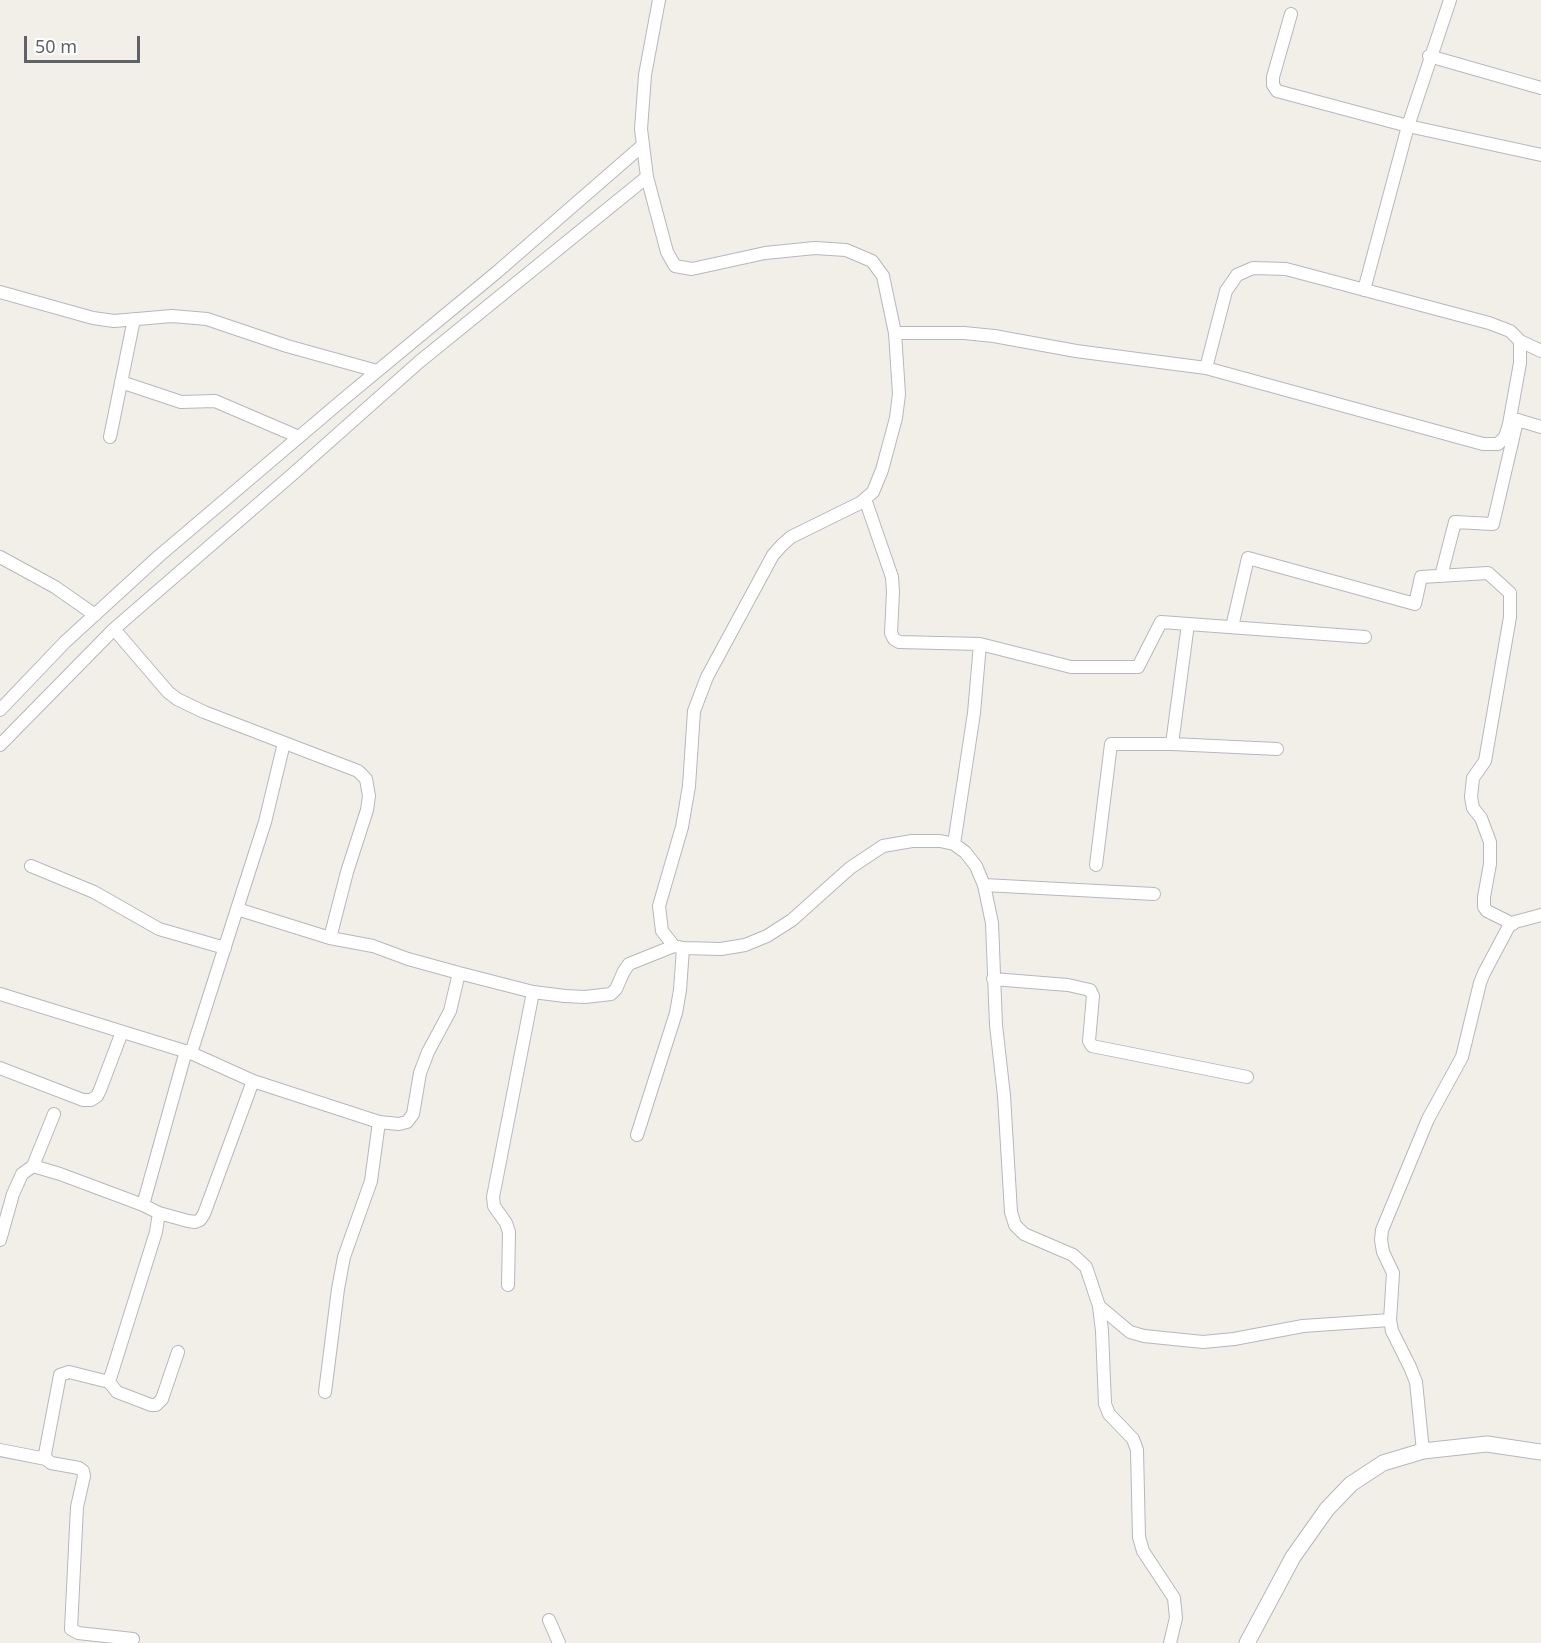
<!DOCTYPE html>
<html>
<head>
<meta charset="utf-8">
<style>
  body { margin:0 }
  #map { position:relative; width:1541px; height:1643px; overflow:hidden; background:#f1efe8; font-family:"Noto Sans",sans-serif }
  canvas { display:block }
  .scale { position:absolute; left:24px; top:36px; width:116px; height:27px; box-sizing:border-box; border:3px solid #5f6368; border-top:0; padding-left:8px; font-size:18px; line-height:21px; white-space:nowrap; color:#5f6368; -webkit-text-stroke:4px #fff; paint-order:stroke }
</style>
</head>
<body>
<div id="map">
<canvas width="1541" height="1643"></canvas>
<div class="scale">50 m</div>
</div>
<script>
const g = document.querySelector('canvas').getContext('2d');
g.lineJoin = 'round';
function shape(rows) {
  const path = new Path2D();
  for (const r of rows) {
    path.moveTo(r[0], r[1]);
    for (let i = 2; i < r.length; i += 2) path.lineTo(r[i], r[i + 1]);
  }
  return path;
}
function strokePath(path, color, width, dash) {
  g.strokeStyle = color;
  g.lineWidth = width;
  g.lineCap = dash ? 'butt' : 'round';
  g.setLineDash(dash || []);
  g.stroke(path);
}
const minor = shape([
  [659,0,645,75,641,129,647,177,667,252,675,266,692,269,765,253,815,248,846,250,872,261,883,276,895,333,899,394,896,418,882,470,873,492,860,503,791,537,782,545,773,555,707,677,694,711,689,786,682,827,659,906,662,931,674,946,683,948,721,949,745,945,767,936,792,920,850,868,883,846,912,841,940,841,954,844,965,852,976,866,984,885,992,923,996,1025,1004,1096,1011,1212,1015,1225,1024,1234,1073,1255,1086,1267,1099,1306,1102,1331,1105,1404,1109,1414,1133,1439,1137,1450,1139,1537,1143,1551,1174,1598,1176,1618,1170,1643],
  [1291,14,1273,77,1273,85,1277,91,1408,126,1541,155],
  [1429,56,1541,88],
  [1364,290,1408,126,1450,0],
  [0,292,93,318,114,321,172,316,207,319,287,346,377,371],
  [895,333,964,333,994,336,1076,351,1206,368,1483,444,1498,444,1505,437,1509,424,1520,363,1520,341],
  [1206,368,1226,291,1237,275,1253,268,1286,269,1489,323,1510,331,1520,341,1541,351],
  [121,382,181,402,215,401,299,437],
  [1511,418,1541,427],
  [110,437,134,319],
  [865,499,892,577,893,592,891,633,894,639,899,642,980,644,1071,667,1138,667,1161,622,1365,637],
  [0,557,55,587,95,615],
  [1441,576,1455,522,1493,524,1517,421],
  [1188,624,1172,744,1277,749],
  [1232,627,1248,558,1415,604,1421,577,1488,573,1510,593,1510,617,1485,761,1473,778,1471,797,1473,808,1481,818,1490,842,1490,864,1484,897,1484,907,1487,911,1513,924],
  [114,629,168,692,177,699,204,712,358,771,366,779,369,796,367,810,347,872,330,938],
  [0,710,65,642,159,556,346,397,497,272,643,145],
  [0,745,114,629,294,473,419,362,647,177],
  [954,844,974,713,980,644],
  [1096,865,1111,744,1172,744],
  [31,866,94,892,159,929,225,948],
  [984,885,1154,894],
  [237,909,265,822,284,743],
  [993,979,1068,985,1090,990,1093,996,1089,1041,1092,1046,1247,1077],
  [0,994,191,1053,237,909,330,938,373,946,408,959,459,973,533,992,565,996,585,997,611,994,616,989,624,971,629,964,674,946],
  [191,1053,253,1081,379,1122,399,1124,407,1122,413,1114,420,1073,428,1052,450,1011,459,973],
  [0,1068,83,1100,91,1100,97,1096,100,1090,122,1032],
  [637,1135,676,1013,680,990,683,948],
  [33,1166,54,1114],
  [159,1213,188,1221,195,1222,200,1220,204,1214,253,1081],
  [0,1240,13,1194,22,1174,33,1166,60,1174,143,1205],
  [508,1285,509,1232,506,1223,494,1206,493,1197,533,992],
  [1099,1306,1130,1332,1144,1336,1203,1342,1234,1339,1303,1326,1390,1320],
  [109,1382,117,1392,151,1405,156,1405,162,1399,178,1352],
  [325,1392,338,1289,344,1257,371,1181,379,1122],
  [0,1450,46,1459],
  [1423,1451,1416,1382,1410,1367,1392,1331,1390,1320,1393,1273,1383,1252,1381,1240,1382,1230,1428,1119,1462,1057,1480,983,1484,973,1509,926,1515,922,1541,915],
  [549,1620,559,1643],
  [133,1639,78,1633,71,1629,77,1507,84,1476,83,1471,79,1468,51,1463,46,1459,45,1454,60,1375,69,1372,109,1382,156,1232,159,1213,143,1205,186,1051]
]);
const tertiary = shape([
  [1247,1643,1293,1557,1327,1509,1351,1484,1383,1463,1423,1451,1487,1444,1541,1452]
]);
strokePath(minor, '#b5b8bc', 14);
strokePath(tertiary, '#b5b8bc', 17);
strokePath(minor, '#fff', 12);
strokePath(tertiary, '#fff', 15);
</script>
</body>
</html>
